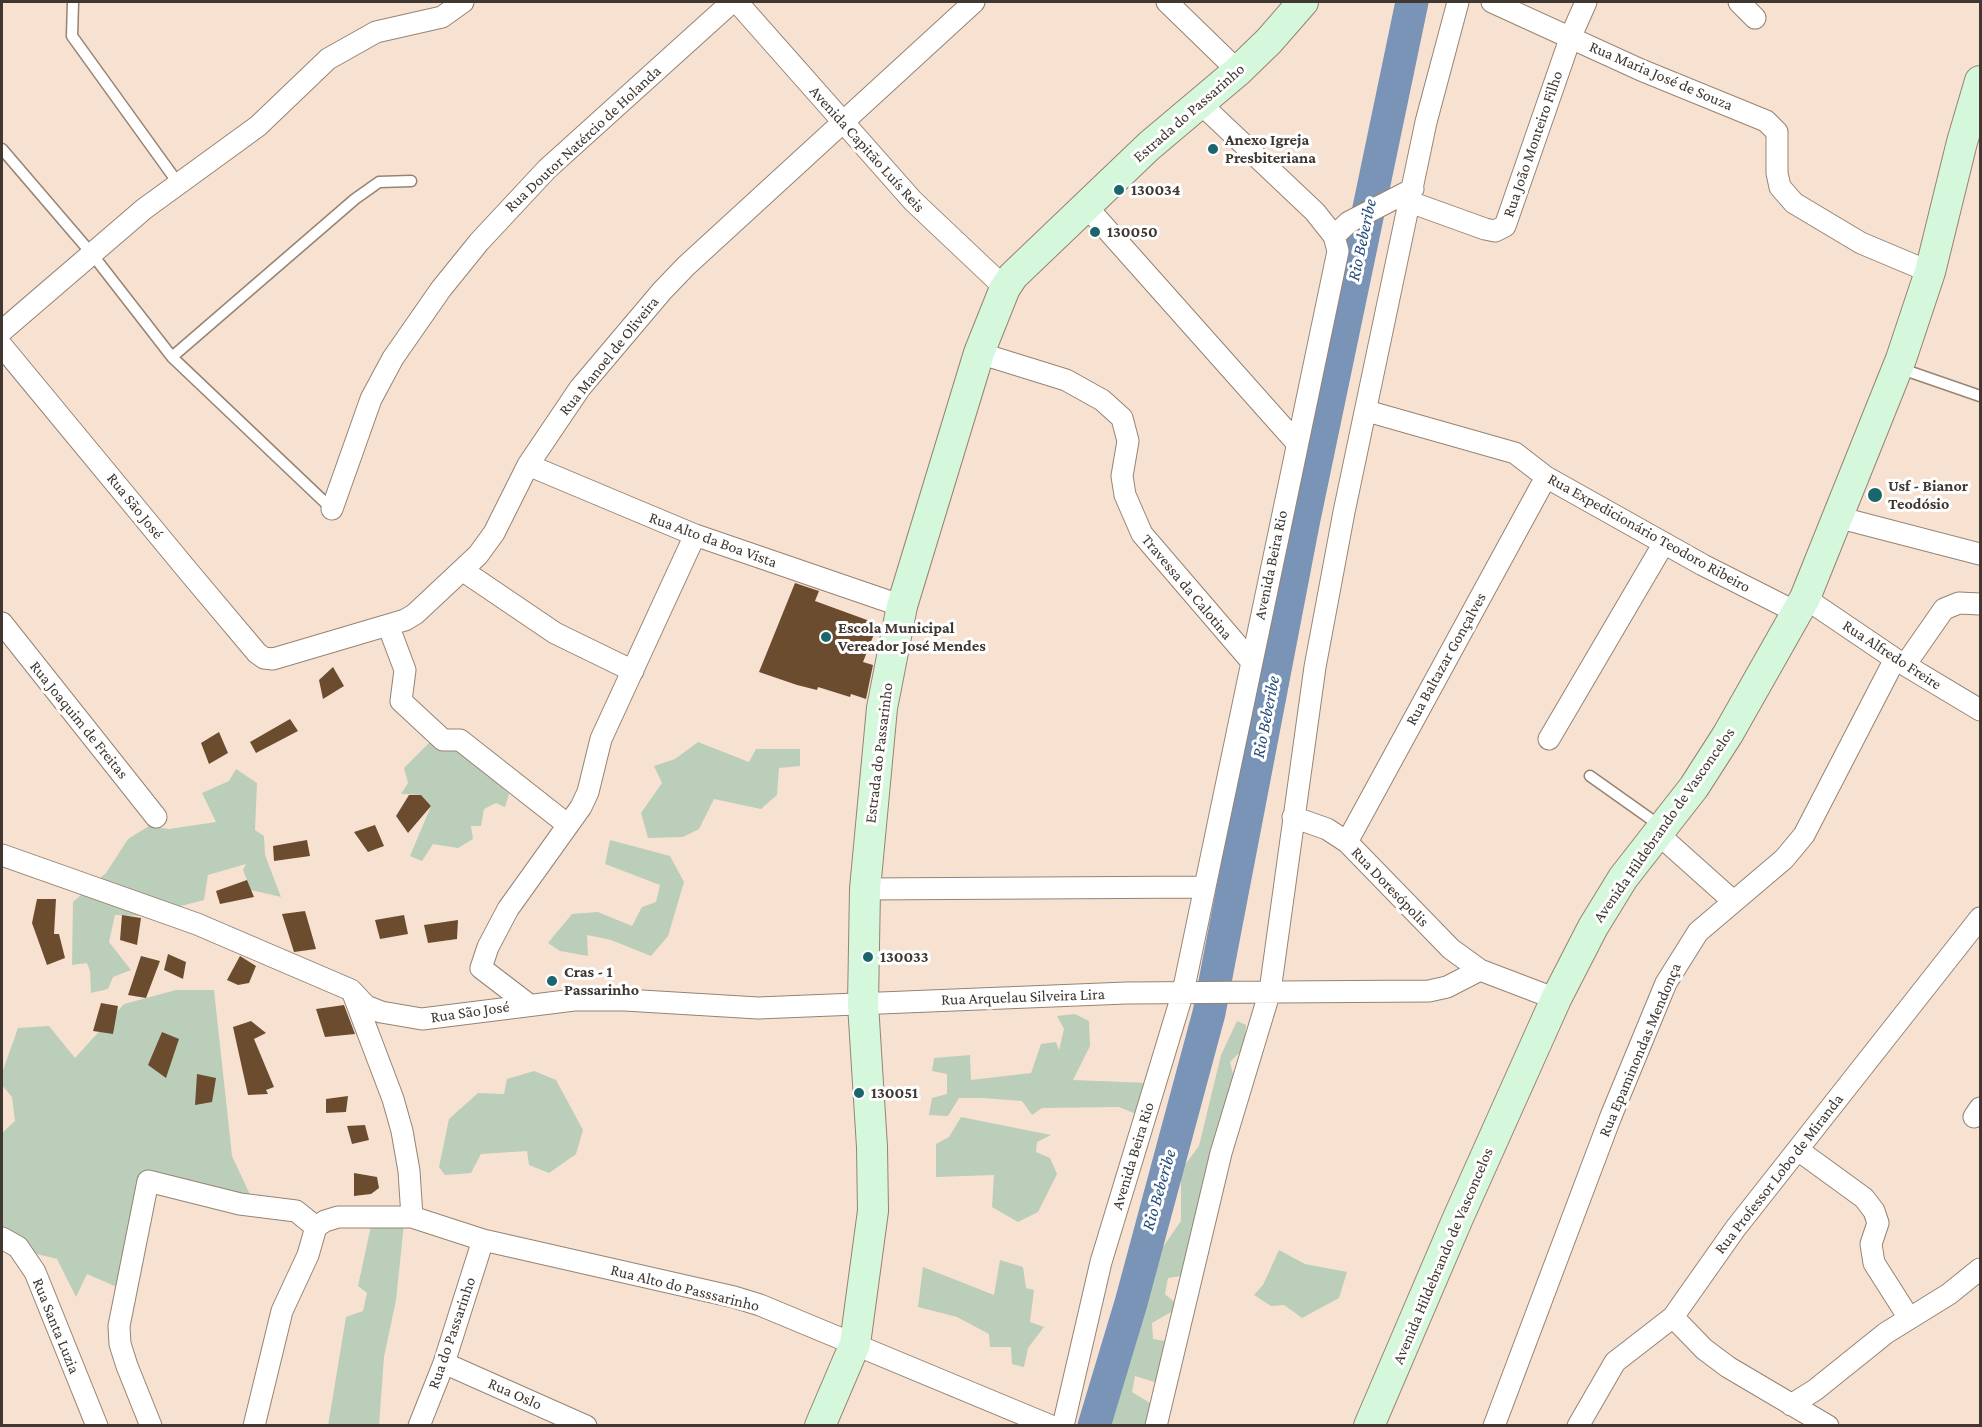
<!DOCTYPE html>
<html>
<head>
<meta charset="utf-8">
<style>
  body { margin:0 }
  #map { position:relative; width:1982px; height:1427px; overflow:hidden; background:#f7e2d1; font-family:"Crimson Pro",serif }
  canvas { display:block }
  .frame { position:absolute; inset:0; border:3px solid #3f3730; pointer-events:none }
</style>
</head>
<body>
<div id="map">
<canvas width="1982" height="1427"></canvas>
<div class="frame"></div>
</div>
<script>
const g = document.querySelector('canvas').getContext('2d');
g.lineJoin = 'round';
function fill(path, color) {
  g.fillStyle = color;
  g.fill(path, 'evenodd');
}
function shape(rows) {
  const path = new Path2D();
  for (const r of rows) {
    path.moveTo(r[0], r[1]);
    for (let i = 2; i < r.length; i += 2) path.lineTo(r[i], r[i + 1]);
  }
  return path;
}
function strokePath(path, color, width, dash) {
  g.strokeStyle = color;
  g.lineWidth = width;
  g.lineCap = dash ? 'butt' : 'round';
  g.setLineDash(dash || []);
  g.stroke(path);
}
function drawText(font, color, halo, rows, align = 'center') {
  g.font = font + ' "Crimson Pro",serif';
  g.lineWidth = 6;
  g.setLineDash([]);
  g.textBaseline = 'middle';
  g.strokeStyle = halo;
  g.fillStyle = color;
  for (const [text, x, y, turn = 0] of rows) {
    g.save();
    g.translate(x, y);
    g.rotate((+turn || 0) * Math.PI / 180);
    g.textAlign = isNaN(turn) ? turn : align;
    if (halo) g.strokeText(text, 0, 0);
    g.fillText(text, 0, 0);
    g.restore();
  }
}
fill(shape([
  [432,740,459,746,509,794,505,807,496,803,484,809,481,826,471,826,473,839,458,848,433,844,422,861,410,856,431,806,421,795,401,794,408,783,404,768],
  [698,742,749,762,756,749,800,749,800,766,779,768,777,795,761,809,714,799,699,829,683,837,648,838,641,813,662,783,654,766,675,759],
  [236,769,257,783,255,830,264,836,265,855,281,897,251,890,243,870,246,864,208,875,204,900,142,916,115,915,109,942,131,970,113,977,108,989,91,993,90,971,87,963,72,965,73,902,106,873,128,839,149,826,169,829,216,822,202,793,229,781],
  [610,840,670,856,684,882,668,936,651,956,611,940,587,935,588,956,560,951,548,943,572,914,598,912,632,926,642,907,656,902,660,885,605,864],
  [176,990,214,990,232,1156,253,1201,148,1181,117,1287,87,1274,76,1297,57,1259,33,1253,2,1233,2,1133,15,1121,12,1097,2,1085,2,1073,18,1028,49,1026,75,1058,124,1004],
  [1075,1014,1089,1021,1090,1046,1073,1080,1148,1083,1136,1114,1119,1107,1042,1108,1032,1115,1022,1101,983,1098,959,1098,948,1116,929,1115,932,1098,947,1094,947,1074,932,1071,934,1058,970,1055,971,1080,1031,1073,1041,1044,1056,1042,1059,1050,1064,1029,1057,1016],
  [1237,1021,1246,1025,1244,1048,1230,1062,1235,1082,1187,1275,1168,1278,1165,1294,1180,1307,1152,1323,1153,1339,1176,1343,1158,1383,1135,1376,1132,1392,1155,1406,1150,1425,1103,1426,1156,1257,1181,1221,1181,1170,1199,1146,1221,1055],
  [534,1071,556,1080,583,1130,576,1154,549,1173,529,1165,527,1151,481,1154,471,1173,445,1175,439,1167,449,1119,478,1093,504,1094,507,1079],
  [961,1117,1051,1135,1037,1142,1036,1152,1050,1158,1057,1174,1038,1212,1018,1222,992,1207,994,1175,936,1177,936,1144,949,1137],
  [404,1224,396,1300,384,1357,379,1425,328,1426,346,1317,363,1311,367,1293,358,1286,371,1226],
  [1279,1250,1305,1264,1347,1272,1339,1298,1302,1318,1284,1305,1271,1306,1254,1295,1263,1285],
  [1000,1260,1023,1267,1026,1288,1034,1290,1030,1322,1044,1327,1028,1348,1024,1367,1012,1364,1011,1347,990,1347,989,1334,957,1317,918,1307,923,1267,994,1295]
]), '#baceba');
strokePath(shape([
  [1094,1426,1131,1303,1209,1013,1303,524,1412,2]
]), '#7994b6', 33);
fill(shape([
  [795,583,819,591,815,601,878,624,863,662,873,665,866,699,851,694,850,697,818,687,817,690,797,685,759,672],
  [333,667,344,686,323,699,319,680],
  [290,719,298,731,256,753,250,742],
  [219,732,228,753,209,764,201,743],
  [409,795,421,795,431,806,408,833,396,816],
  [375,825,384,846,368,852,354,832],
  [307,840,310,856,274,861,273,846],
  [247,880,254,897,220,904,216,891],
  [37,899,56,899,54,934,59,934,65,958,47,965,32,923],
  [305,911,316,949,294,952,282,914],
  [122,915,141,918,137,945,120,940],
  [404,915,408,934,380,939,375,920],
  [458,920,457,939,428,943,424,925],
  [168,954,186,962,183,979,164,970],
  [141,956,160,961,146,998,128,995],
  [240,956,256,966,249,983,238,985,227,980],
  [101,1003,118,1006,113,1034,93,1031],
  [344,1005,355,1034,325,1037,316,1009],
  [251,1021,266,1033,254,1039,274,1087,266,1090,268,1094,248,1095,233,1027],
  [162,1032,179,1039,166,1078,148,1065],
  [197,1074,216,1078,212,1102,195,1105],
  [348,1096,346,1112,326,1113,326,1099],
  [365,1125,369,1140,352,1144,347,1126],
  [354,1173,377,1177,379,1188,371,1194,354,1196]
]), '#6c4c2f');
const lane = shape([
  [73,2,72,36,178,183],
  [2,149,92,254,172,357,332,509],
  [172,357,355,199,379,182,411,181],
  [1899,368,1980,396],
  [1590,776,1662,827]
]);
const street = shape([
  [737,2,913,201,1005,288],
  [1167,2,1238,71],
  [1492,2,1641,70,1766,121,1777,132,1777,173,1780,187,1794,203,1861,243,1930,272],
  [1739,2,1755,18],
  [1410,202,1485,229,1495,231,1505,226,1571,36,1586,2],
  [1086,206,1296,442],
  [1334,236,1349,222,1413,189],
  [2,331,144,209,258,126,328,59,376,32,442,17,463,2],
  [2,346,188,571,257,653,264,658,273,659,405,620,415,614,478,555,494,533,528,465,580,388,662,291,686,266,974,2],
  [979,353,1066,380,1102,400,1122,418,1128,441,1122,476,1125,495,1142,534,1251,661],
  [1367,411,1515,453,1546,477,1703,565,1796,612],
  [528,465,695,535,902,606],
  [332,509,371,399,393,358,441,289,479,242,547,169,732,2],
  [1837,517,1980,554],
  [462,570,555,633,633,671],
  [1805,598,1895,659,1980,710],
  [2,623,156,817],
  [388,625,405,670,401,701,443,740,460,740,568,825],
  [1905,665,1944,609,1959,603,1980,604],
  [1549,739,1664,543],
  [1293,817,1327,829,1347,842,1451,949,1480,970,1556,999],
  [1657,833,1733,901],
  [1347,842,1546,477],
  [2,855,197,924,351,990,366,1006,381,1012,422,1019,574,1000,625,1000,758,1008,1126,993,1429,991,1447,987,1480,970],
  [865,889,1205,887],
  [354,996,393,1099,402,1131,409,1171,412,1217],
  [528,1004,481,968,488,947,508,909,581,807,588,792,601,739,695,535],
  [1974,1117,1980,1108],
  [1798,1150,1864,1198,1874,1211,1878,1223,1871,1244,1874,1263,1909,1318],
  [2,1238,18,1247,35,1272,97,1426],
  [1673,1317,1704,1349,1728,1367,1828,1426],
  [444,1363,586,1426],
  [1791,1405,1815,1390,1886,1333,1949,1294,1980,1269],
  [151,1426,127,1366,120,1344,119,1326,148,1181,240,1204,296,1211,316,1227],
  [254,1426,282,1311,308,1255,316,1227,325,1221,338,1217,412,1217,483,1240,734,1297,760,1305,1051,1426],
  [419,1426,444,1363,483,1240],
  [1063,1426,1101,1262,1183,992,1338,251,1334,236,1315,212,1201,104],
  [1156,1426,1221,1153,1270,991,1315,667,1344,512,1426,122,1458,2],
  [1494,1426,1611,1116,1666,983,1698,932,1784,859,1804,835,1895,659],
  [1578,1426,1615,1362,1673,1317,1735,1229,1980,918]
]);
const secondary = shape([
  [820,1426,855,1344,873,1211,872,1147,863,1004,865,889,882,708,902,606,979,353,1005,288,1013,276,1149,146,1238,71,1269,41,1303,2],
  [1369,1426,1458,1218,1556,999,1593,927,1623,878,1694,787,1728,734,1805,598,1901,359,1930,272,1962,142,1980,81]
]);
strokePath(lane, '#968373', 13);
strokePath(street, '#968373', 23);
strokePath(secondary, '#968373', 32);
strokePath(lane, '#fff', 10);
strokePath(street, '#fff', 21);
strokePath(secondary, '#d5f7dc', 30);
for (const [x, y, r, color] of [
  [1213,149,6,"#19666d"],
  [1119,190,6,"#19666d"],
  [1095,232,6,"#19666d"],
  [1875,495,8,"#19666d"],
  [826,637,6,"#19666d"],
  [868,957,6,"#19666d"],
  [552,981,6,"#19666d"],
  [859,1093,6,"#19666d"]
]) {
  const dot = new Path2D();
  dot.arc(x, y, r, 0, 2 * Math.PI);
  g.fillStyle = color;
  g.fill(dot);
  strokePath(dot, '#fff', 2);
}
drawText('16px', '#3f3730', '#fff', [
  ["Rua Maria José de Souza",1661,76,23],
  ["Estrada do Passarinho",1189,113,-41],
  ["Rua Doutor Natércio de Holanda",583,139,-43],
  ["Rua João Monteiro Filho",1533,144,-71],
  ["Avenida Capitão Luís Reis",867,149,48],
  ["Rua Manoel de Oliveira",609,356,-51],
  ["Rua São José",135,506,51],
  ["Rua Expedicionário Teodoro Ribeiro",1649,533,29],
  ["Rua Alto da Boa Vista",713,540,20],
  ["Avenida Beira Rio",1271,565,-78],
  ["Travessa da Calotina",1187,587,50],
  ["Rua Alfredo Freire",1892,655,33],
  ["Rua Baltazar Gonçalves",1446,659,-61],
  ["Rua Joaquim de Freitas",79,720,51],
  ["Estrada do Passarinho",879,753,-83],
  ["Avenida Hildebrando de Vasconcelos",1664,825,-55],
  ["Rua Doresópolis",1390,887,46],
  ["Rua Arquelau Silveira Lira",1023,997,-2],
  ["Rua São José",470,1012,-8],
  ["Rua Epaminondas Mendonça",1640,1050,-67],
  ["Avenida Beira Rio",1133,1156,-73],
  ["Rua Professor Lobo de Miranda",1779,1174,-52],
  ["Avenida Hildebrando de Vasconcelos",1443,1256,-67],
  ["Rua Alto do Passsarinho",685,1288,14],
  ["Rua Santa Luzia",56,1326,68],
  ["Rua do Passarinho",452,1333,-71],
  ["Rua Oslo",515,1394,24]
]);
drawText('bold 16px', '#3f3730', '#fff', [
  ["Anexo Igreja",1225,140],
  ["Presbiteriana",1225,158],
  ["130034",1131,190],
  ["130050",1107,232],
  ["Usf - Bianor",1888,486],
  ["Teodósio",1888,504],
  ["Escola Municipal",838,628],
  ["Vereador José Mendes",838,646],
  ["130033",880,957],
  ["Cras - 1",564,972],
  ["Passarinho",564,990],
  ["130051",871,1093]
], 'left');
drawText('italic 18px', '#274d7c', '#fff', [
  ["Rio Beberibe",1362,240,-78],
  ["Rio Beberibe",1266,717,-79],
  ["Rio Beberibe",1159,1190,-74]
]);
</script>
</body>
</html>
